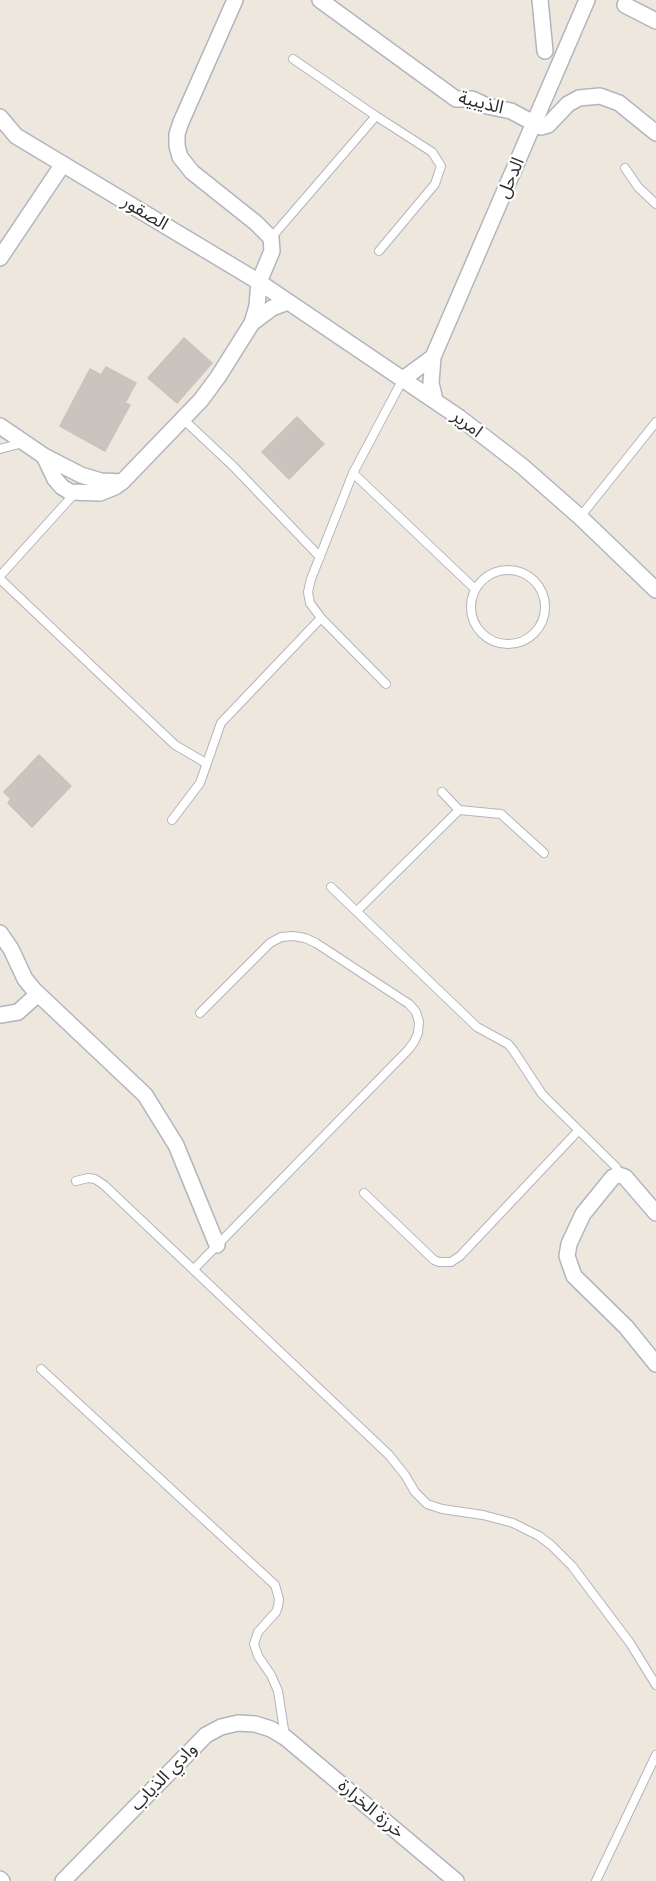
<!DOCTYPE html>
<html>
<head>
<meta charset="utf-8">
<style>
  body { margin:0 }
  canvas { display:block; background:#eee7de }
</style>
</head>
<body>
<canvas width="656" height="1881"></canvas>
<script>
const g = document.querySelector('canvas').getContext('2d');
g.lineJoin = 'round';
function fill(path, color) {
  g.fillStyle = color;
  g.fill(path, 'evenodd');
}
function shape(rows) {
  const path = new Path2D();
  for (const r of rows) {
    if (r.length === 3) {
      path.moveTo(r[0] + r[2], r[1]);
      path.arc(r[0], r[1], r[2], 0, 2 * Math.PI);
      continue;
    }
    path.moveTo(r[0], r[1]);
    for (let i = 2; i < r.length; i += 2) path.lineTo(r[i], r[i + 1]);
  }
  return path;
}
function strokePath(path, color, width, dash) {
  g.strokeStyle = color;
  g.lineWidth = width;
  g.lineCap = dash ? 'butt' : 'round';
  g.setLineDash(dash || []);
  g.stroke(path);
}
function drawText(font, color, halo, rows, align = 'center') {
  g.font = font + ' Montserrat,"Noto Sans Arabic",sans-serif';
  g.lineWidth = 4.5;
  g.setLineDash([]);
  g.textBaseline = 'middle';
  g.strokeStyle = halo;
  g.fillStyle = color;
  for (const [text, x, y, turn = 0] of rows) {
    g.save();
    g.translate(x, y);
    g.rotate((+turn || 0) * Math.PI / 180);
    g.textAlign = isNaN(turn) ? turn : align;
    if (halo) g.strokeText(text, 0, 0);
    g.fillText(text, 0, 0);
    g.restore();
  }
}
const building = shape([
  [184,338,212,363,177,403,148,378,184,338],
  [106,367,136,383,125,403,130,405,105,451,60,426,90,369,101,375,106,367],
  [297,417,324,444,289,479,262,452,297,417],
  [39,755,71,786,32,827,8,803,11,799,4,792,39,755]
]);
fill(building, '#c9c4be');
strokePath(building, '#c9c3b8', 1.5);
const service = shape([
  [293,59,376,116],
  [625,168,638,187,656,204],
  [271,238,376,116,432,152,441,166,435,184,379,251],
  [183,419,233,466,320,557],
  [0,449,23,443],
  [353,473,475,589],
  [580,517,656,422],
  [508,607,37],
  [0,576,75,493],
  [0,579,175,745,206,763],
  [321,618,310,603,308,592,311,579,353,473,403,379],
  [442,792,459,810,501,814,544,853],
  [172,820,200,783,221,723,321,618,386,684],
  [331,887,477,1027,508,1044,513,1050,542,1094,616,1167,619,1175],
  [357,911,459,810],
  [76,1181,88,1178,95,1179,104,1185,389,1455,405,1475,415,1492,427,1504,442,1509,483,1515,513,1523,539,1536,551,1545,572,1566,630,1643,656,1685],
  [364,1193,434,1260,439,1262,451,1262,460,1256,578,1131],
  [194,1269,408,1050,414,1042,418,1033,419,1022,416,1012,409,1004,316,943,305,938,293,936,281,937,270,943,200,1013],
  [41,1369,275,1585,279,1599,278,1606,276,1612,258,1632,254,1644,258,1656,271,1675,278,1691,285,1736],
  [596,1881,656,1755]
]);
const minor = shape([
  [320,0,456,99,472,99,487,106,511,111,541,127,548,125,568,104,579,98,600,96,619,103,656,133],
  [540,0,545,51],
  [625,5,656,21],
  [0,117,16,136,259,282,460,418,522,466,580,517,656,590],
  [0,258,63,164],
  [252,323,272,308,288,302],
  [403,379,433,357],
  [435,400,431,383,433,357,587,0],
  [0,426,44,456,81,475,101,481,122,482],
  [44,456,55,479,62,487,70,492,100,493,115,487,122,482,201,400,218,377,252,323,257,306,259,282,272,251,271,238,256,223,192,172,180,157,177,146,177,134,181,122,235,0],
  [0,933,11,949,25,979,34,990,145,1095,176,1145,217,1245],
  [0,1015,18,1012,38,994],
  [656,1213,625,1177,619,1175,613,1177,583,1214,569,1244,567,1256,574,1276,626,1327,656,1364],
  [0,1879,2,1881],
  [63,1881,206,1735,221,1727,238,1723,255,1724,271,1729,286,1738,456,1881]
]);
strokePath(service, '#b2b5bf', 10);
strokePath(minor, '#b2b5bf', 18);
strokePath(service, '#fff', 8);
strokePath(minor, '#fff', 15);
drawText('18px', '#2c2c2c', '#fff', [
  ["الذيبية",481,103,14],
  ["الدحل",511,178,-67],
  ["الصقور",145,213,31],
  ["امرير",467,424,37],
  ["وادي الذياب",164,1777,-46],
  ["خرزة الخرارة",371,1809,40]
]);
</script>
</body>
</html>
